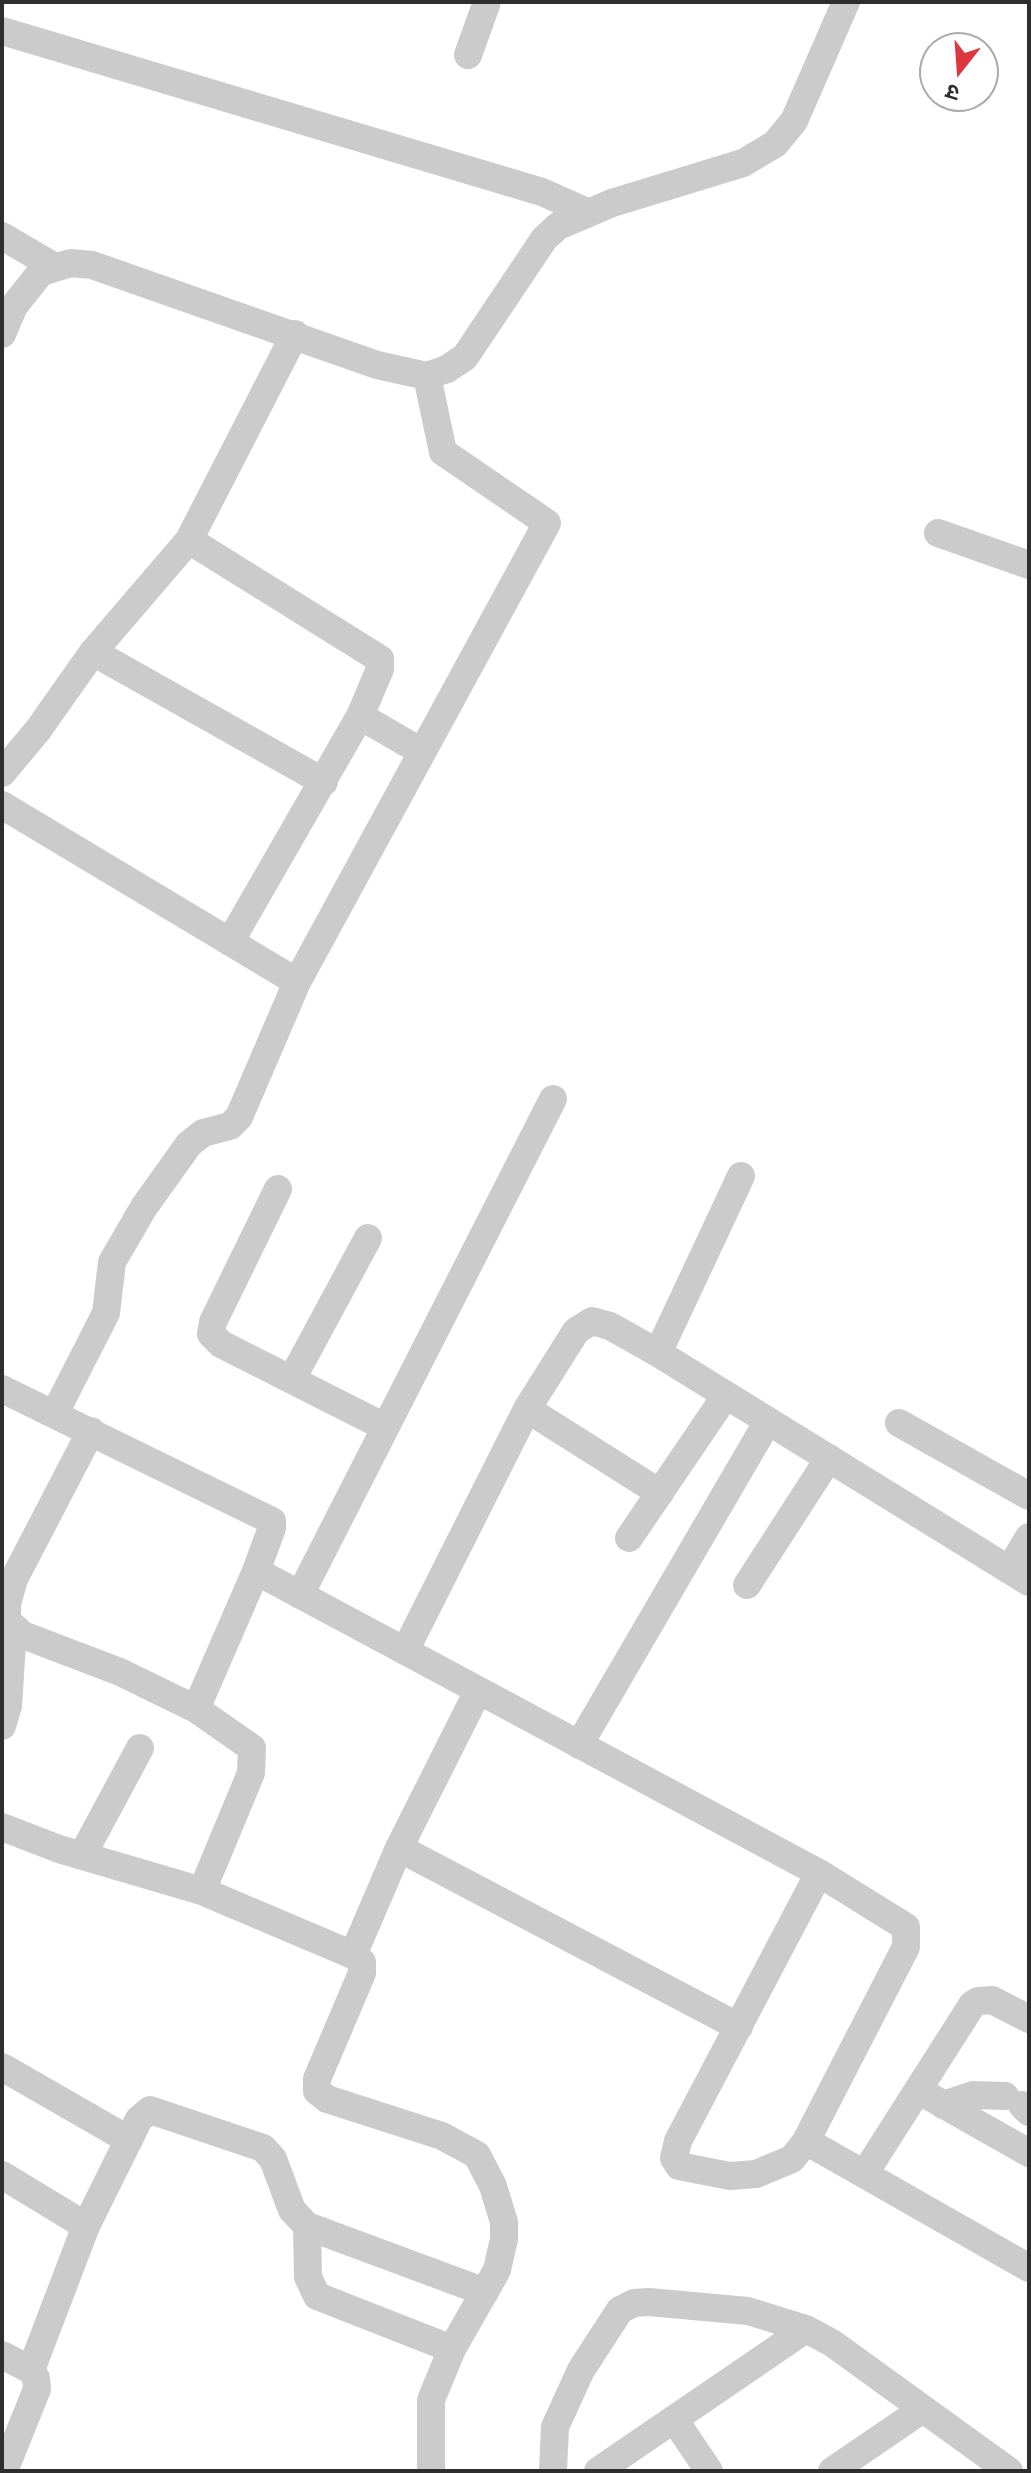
<!DOCTYPE html>
<html>
<head>
<meta charset="utf-8">
<style>
  body { margin:0 }
  #map { position:relative; width:1031px; height:2473px; overflow:hidden; background:#fff; font-family:"Titillium Web","Noto Sans Devanagari",sans-serif }
  canvas { display:block }
  .frame { position:absolute; inset:0; border:4px solid #2e2e2e; pointer-events:none }
  .north { position:absolute; left:919px; top:32px; width:80px; height:80px; box-sizing:border-box; background:#fff; border:2px solid #ababab; border-radius:50%; rotate:197deg; font-size:22px; font-weight:700; line-height:32px; text-align:center; color:#2e2e2e }
  .north::after { content:''; display:block; margin:auto; width:28px; height:36px; background:#dd3740; clip-path:polygon(50% 0,100% 100%,50% 72%,0 100%) }
</style>
</head>
<body>
<div id="map">
<canvas width="1031" height="2473"></canvas>
<div class="frame"></div>
<div class="north">उ</div>
</div>
<script>
const g = document.querySelector('canvas').getContext('2d');
g.lineJoin = 'round';
function shape(rows) {
  const path = new Path2D();
  for (const r of rows) {
    path.moveTo(r[0], r[1]);
    for (let i = 2; i < r.length; i += 2) path.lineTo(r[i], r[i + 1]);
  }
  return path;
}
function strokePath(path, color, width, dash) {
  g.strokeStyle = color;
  g.lineWidth = width;
  g.lineCap = dash ? 'butt' : 'round';
  g.setLineDash(dash || []);
  g.stroke(path);
}
strokePath(shape([
  [2,31,542,192,587,212],
  [468,55,487,2],
  [2,236,55,267],
  [2,334,14,306,41,272,71,263,92,265,377,365,427,376,447,369,465,357,544,239,558,226,612,203,743,163,775,144,794,121,846,2],
  [938,533,1029,565],
  [189,540,380,659,380,669,360,716,230,942],
  [93,652,324,782],
  [360,716,422,752],
  [2,773,38,730,93,652,189,540,295,334],
  [2,805,297,982,547,523,443,452,427,376],
  [278,1189,213,1322,211,1334,221,1344,385,1427],
  [658,1353,741,1176],
  [292,1379,368,1238],
  [2,1389,272,1521,272,1528,256,1571,196,1709],
  [527,1409,660,1493],
  [55,1413,106,1313,112,1262,144,1207,189,1144,203,1133,230,1126,239,1117,297,982],
  [899,1423,1029,1496],
  [91,1431,14,1579,7,1604,7,1621,23,1635,120,1672,196,1709,252,1748,251,1773,202,1891],
  [629,1538,726,1395],
  [1009,1570,1029,1537],
  [256,1571,819,1873,906,1927,906,1947,806,2141,792,2159,756,2174,730,2176,679,2166,674,2158,678,2141,819,1873],
  [747,1585,829,1458],
  [300,1595,553,1099],
  [405,1651,527,1409,576,1331,592,1321,610,1326,658,1353,1029,1582],
  [2,1726,8,1706,13,1628],
  [579,1745,768,1421],
  [2,1827,59,1849,202,1891,353,1955,362,1962,362,1973,317,2079,317,2091,327,2099,442,2136,477,2155,493,2186,504,2222,504,2239,497,2270,452,2349,431,2400,431,2471],
  [399,1848,739,2027],
  [83,1854,140,1748],
  [353,1955,399,1848,478,1691],
  [2,2067,129,2140],
  [918,2090,1029,2153],
  [943,2105,973,2095,1005,2096],
  [1022,2105,1029,2112],
  [806,2141,1029,2268],
  [865,2173,972,2005,978,2001,992,2000,1029,2019],
  [2,2175,86,2226],
  [307,2226,308,2277,317,2296,452,2349],
  [2,2355,31,2370,36,2378,37,2389,4,2471],
  [31,2370,86,2226,139,2119,150,2110,263,2148,273,2159,292,2210,307,2226,485,2292],
  [674,2419,709,2471],
  [553,2471,555,2427,581,2370,620,2310,634,2303,649,2302,748,2311,806,2329,832,2343,1009,2471],
  [598,2471,806,2329],
  [832,2471,923,2409]
]), '#cbcbcb', 28);
</script>
</body>
</html>
